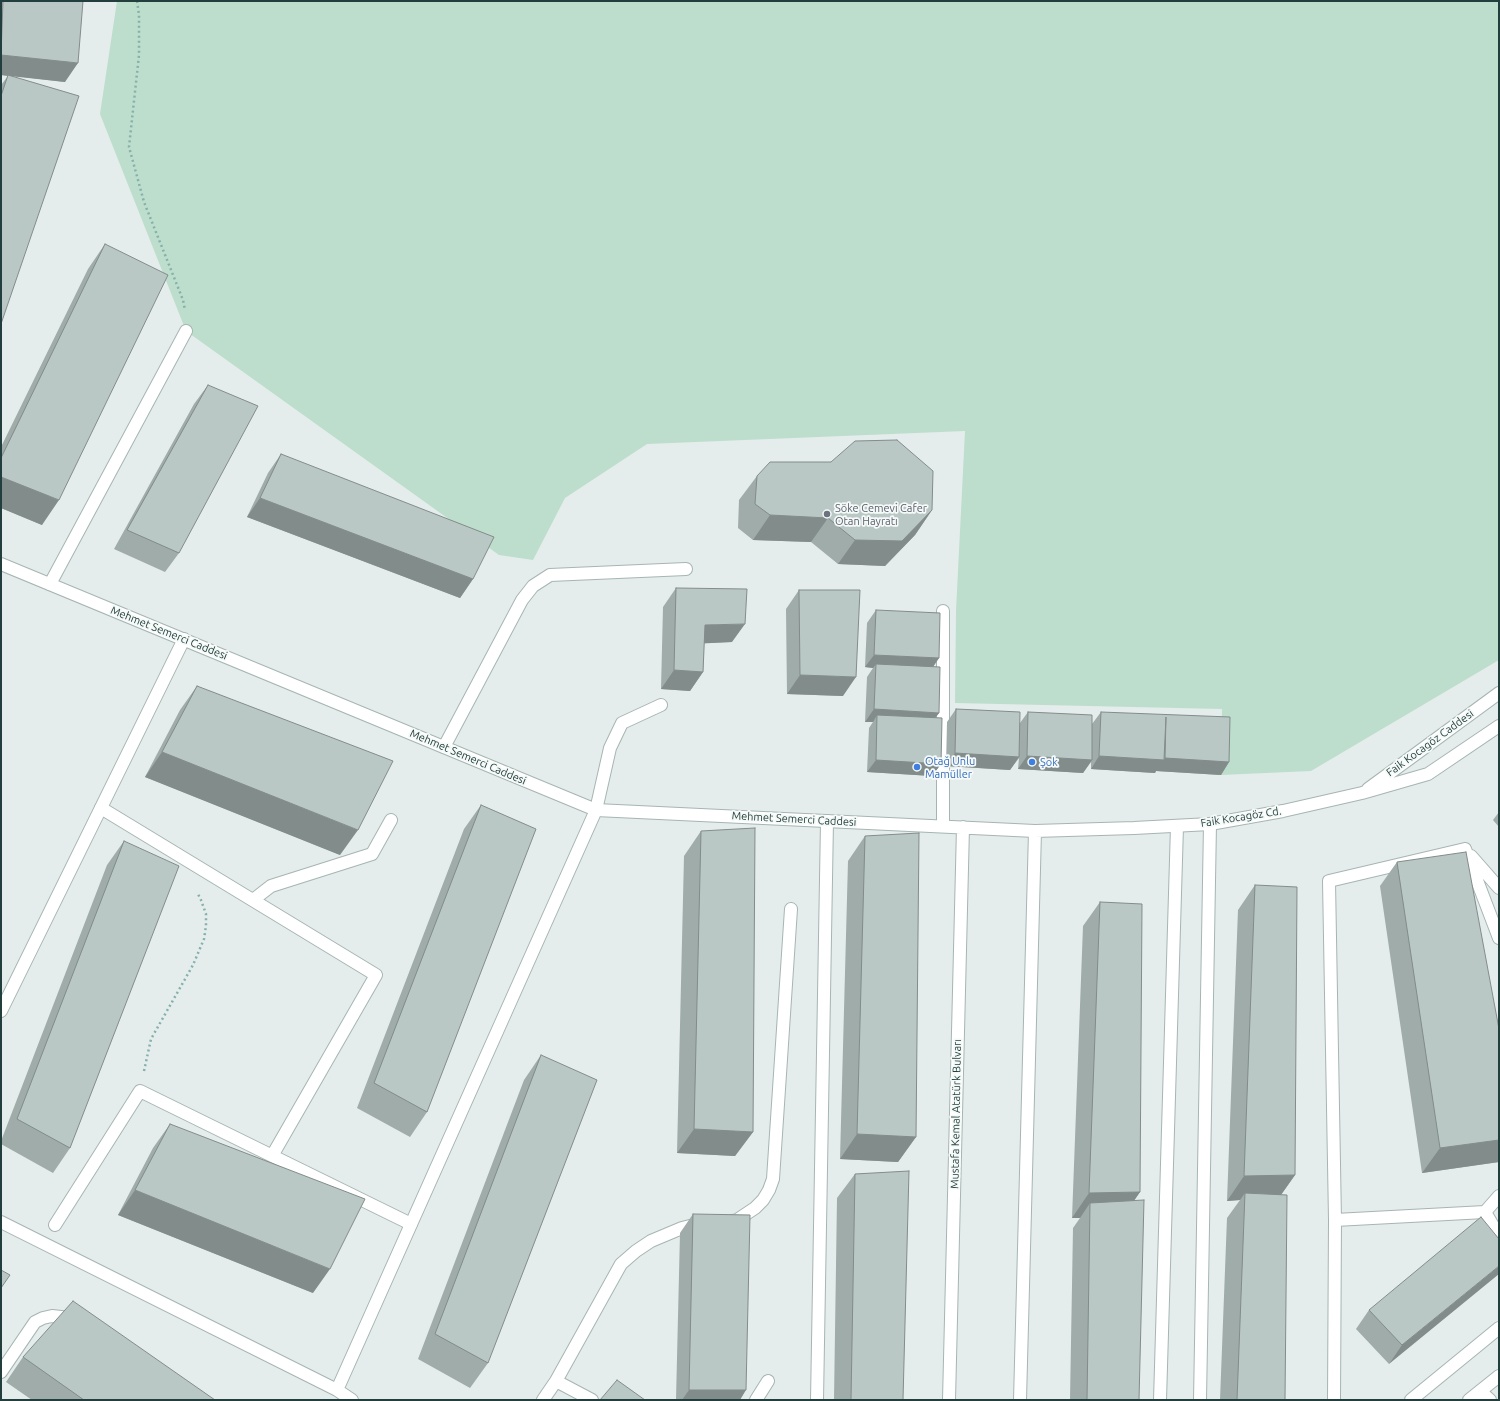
<!DOCTYPE html>
<html>
<head>
<meta charset="utf-8">
<style>
  body { margin:0 }
  #map { position:relative; width:1500px; height:1401px; overflow:hidden; background:#e4edeb; font-family:Ubuntu,sans-serif }
  canvas { display:block }
  .frame { position:absolute; inset:0; border:2px solid #233f3d; pointer-events:none }
</style>
</head>
<body>
<div id="map">
<canvas width="1500" height="1401"></canvas>
<div class="frame"></div>
</div>
<script>
const g = document.querySelector('canvas').getContext('2d');
g.lineJoin = 'round';
function fill(path, color) {
  g.fillStyle = color;
  g.fill(path, 'evenodd');
}
function shape(rows) {
  const path = new Path2D();
  for (const r of rows) {
    path.moveTo(r[0], r[1]);
    for (let i = 2; i < r.length; i += 2) path.lineTo(r[i], r[i + 1]);
  }
  return path;
}
function strokePath(path, color, width, dash) {
  g.strokeStyle = color;
  g.lineWidth = width;
  g.lineCap = dash ? 'butt' : 'round';
  g.setLineDash(dash || []);
  g.stroke(path);
}
function drawText(font, color, halo, rows, align = 'center') {
  g.font = font + ' Ubuntu,sans-serif';
  g.lineWidth = 3.5;
  g.setLineDash([]);
  g.textBaseline = 'middle';
  g.strokeStyle = halo;
  g.fillStyle = color;
  for (const [text, x, y, turn = 0] of rows) {
    g.save();
    g.translate(x, y);
    g.rotate((+turn || 0) * Math.PI / 180);
    g.textAlign = isNaN(turn) ? turn : align;
    if (halo) g.strokeText(text, 0, 0);
    g.fillText(text, 0, 0);
    g.restore();
  }
}
fill(shape([
  [117,1,1499,1,1499,660,1311,771,1221,775,1222,709,955,703,956,611,965,431,647,444,565,498,533,560,499,555,186,331,100,114]
]), '#bddecd');
const service = shape([
  [50,584,186,331],
  [943,611,943,826],
  [444,747,522,600,533,586,550,575,686,569],
  [101,808,376,975,272,1156],
  [596,810,610,748,622,723,661,705],
  [1465,849,1499,938],
  [1471,856,1499,888],
  [253,900,271,886,372,854,391,820],
  [1485,1212,1499,1236],
  [1335,1220,1485,1212,1499,1196],
  [732,1221,737,1220,755,1208,763,1200,769,1190,773,1179,791,909],
  [55,1225,140,1091,411,1224],
  [1,1372,35,1322,43,1318,52,1316,70,1318,74,1320],
  [556,1381,592,1400],
  [543,1400,556,1381,621,1264,636,1251,651,1241,682,1228,698,1224],
  [756,1400,768,1381],
  [817,1400,827,821],
  [1160,1400,1177,826],
  [1200,1400,1210,824],
  [1334,1400,1335,1220,1329,881,1465,849],
  [1411,1400,1499,1328]
]);
const minor = shape([
  [1,1011,184,639],
  [1,1222,337,1390,352,1400],
  [337,1390,596,810],
  [1480,1391,1490,1400],
  [1469,1400,1499,1376]
]);
const tertiary = shape([
  [1,564,596,810,1035,831,1134,828,1210,824,1283,811,1362,793,1428,774,1499,726],
  [1368,789,1499,693],
  [949,1400,963,827],
  [1020,1400,1035,831]
]);
strokePath(service, '#a6b5b3', 14);
strokePath(minor, '#a6b5b3', 14);
strokePath(tertiary, '#a6b5b3', 14);
strokePath(shape([
  [137,1,139,15,139,55,129,147,144,202,183,300,185,310],
  [144,1071,151,1039,193,965,204,939,206,926,206,914,201,900,197,892]
]), '#85b0ab', 2.5, [2, 3]);
strokePath(service, '#fff', 12);
strokePath(minor, '#fff', 12);
strokePath(tertiary, '#fff', 12);
fill(shape([
  [1,1,83,1,65,82,14,76,1,324,1,85,8,76,1,75],
  [105,244,42,525,1,508,1,447,88,269],
  [208,385,179,553,165,572,114,549,194,404],
  [281,454,473,579,460,598,247,517,268,473],
  [757,476,932,510,915,535,885,566,838,564,811,542,753,540,738,528,739,500],
  [676,588,732,642,704,643,703,672,690,691,661,689,663,607],
  [799,590,843,696,787,694,786,609],
  [876,610,939,658,933,667,939,713,935,718,941,764,932,776,867,772,869,728,873,722,865,722,867,677,873,668,865,667,867,623],
  [197,686,340,855,145,777,180,710],
  [956,709,1020,723,1028,712,1092,724,1101,712,1229,762,1221,775,1156,771,1155,773,1091,769,1091,762,1083,773,1018,769,1019,758,1010,770,946,766,947,722],
  [481,805,427,1112,410,1137,357,1108,464,829],
  [1499,812,1499,827,1493,820],
  [701,831,753,1132,735,1156,677,1153,684,856],
  [865,836,916,1137,898,1162,840,1159,848,861],
  [124,841,70,1148,53,1173,1,1144,1,1141,107,865],
  [1397,862,1499,1029,1499,1162,1422,1173,1380,886],
  [1255,885,1295,1175,1281,1195,1285,1400,1220,1400,1227,1218,1240,1200,1227,1201,1238,910],
  [1100,902,1140,1192,1134,1201,1139,1400,1070,1400,1073,1228,1080,1218,1072,1218,1083,926],
  [541,1055,488,1363,470,1388,418,1359,524,1080],
  [170,1124,313,1293,118,1215,153,1148],
  [855,1174,903,1400,834,1400,837,1198],
  [693,1214,740,1400,676,1400,680,1233],
  [1499,1239,1389,1364,1356,1329,1369,1310],
  [23,1357,215,1400,32,1400,6,1382]
]), '#9faca9');
fill(shape([
  [1,55,78,63,65,82,1,75],
  [1,477,59,500,42,525,1,508],
  [260,498,473,579,460,598,247,517],
  [932,510,915,535,885,566,838,564,855,540],
  [770,515,828,518,811,542,753,540],
  [745,624,732,642,692,644,705,625],
  [874,655,939,658,930,671,876,664,873,668,865,667],
  [674,670,703,672,690,691,661,689],
  [800,675,856,677,843,696,787,694],
  [874,709,939,713,930,725,877,715,873,722,865,722],
  [162,752,358,830,340,855,145,777],
  [955,753,1019,757,1010,770,946,766],
  [1027,756,1092,760,1083,773,1018,769],
  [1099,756,1164,760,1165,758,1229,762,1221,775,1156,771,1155,773,1091,769],
  [876,760,941,764,932,776,867,772],
  [694,1129,753,1132,735,1156,677,1153],
  [857,1134,916,1137,898,1162,840,1159],
  [1499,1140,1499,1162,1422,1173,1440,1148],
  [1295,1175,1278,1199,1245,1193,1240,1200,1227,1201,1244,1176],
  [135,1190,330,1269,313,1293,118,1215],
  [1140,1192,1123,1216,1090,1203,1080,1218,1072,1218,1089,1193],
  [1499,1266,1499,1274,1389,1364,1402,1345],
  [689,1390,746,1390,740,1400,682,1400]
]), '#828c8a');
const building = shape([
  [3,1,83,1,78,63,1,55,3,1],
  [8,75,79,96,1,324,1,96,8,75],
  [105,244,168,275,59,500,1,477,1,458,105,244],
  [208,385,258,406,179,553,127,530,208,385],
  [897,440,933,471,932,510,902,541,855,540,828,518,770,515,755,504,757,476,770,462,831,462,855,441,897,440],
  [281,454,494,537,473,579,260,498,281,454],
  [676,588,747,589,745,624,705,625,703,672,674,670,676,588],
  [799,590,860,590,856,677,800,675,799,590],
  [876,610,940,613,939,658,874,655,876,610],
  [876,664,940,667,939,713,874,709,876,664],
  [197,686,393,761,358,830,162,752,197,686],
  [956,709,1020,712,1019,757,955,753,956,709],
  [1028,712,1092,715,1092,760,1027,756,1028,712],
  [1101,712,1230,717,1229,762,1165,758,1166,717,1164,760,1099,756,1101,712],
  [877,715,942,718,941,764,876,760,877,715],
  [481,805,536,829,427,1112,374,1083,481,805],
  [755,828,753,1132,694,1129,701,831,755,828],
  [919,833,916,1137,857,1134,865,836,919,833],
  [124,841,179,866,70,1148,17,1119,124,841],
  [1466,852,1499,1029,1499,1140,1440,1148,1397,862,1466,852],
  [1255,885,1297,887,1295,1175,1244,1176,1255,885],
  [1100,902,1142,904,1140,1192,1089,1193,1100,902],
  [541,1055,597,1080,488,1363,435,1334,541,1055],
  [170,1124,365,1199,330,1269,135,1190,170,1124],
  [909,1171,903,1400,851,1400,855,1174,909,1171],
  [1245,1193,1287,1195,1285,1400,1237,1400,1245,1193],
  [1144,1200,1139,1400,1087,1400,1090,1203,1144,1200],
  [693,1214,750,1215,746,1390,689,1390,693,1214],
  [1481,1217,1499,1239,1499,1266,1402,1345,1369,1310,1481,1217],
  [1,1270,10,1275,1,1288,1,1270],
  [73,1301,215,1400,84,1400,23,1357,73,1301],
  [617,1380,645,1400,600,1400,617,1380]
]);
fill(building, '#b9c8c5');
strokePath(building, '#828c8a', 1);
for (const [x, y, r, color] of [
  [827,514,4,"#6b7280"],
  [1032,762,4,"#3f7fe0"],
  [917,767,4,"#3f7fe0"]
]) {
  const dot = new Path2D();
  dot.arc(x, y, r, 0, 2 * Math.PI);
  g.fillStyle = color;
  g.fill(dot);
  strokePath(dot, '#f5faf8', 1.5);
}
drawText('11px', '#5b616d', '#f5faf8', [
  ["Söke Cemevi Cafer",835,508],
  ["Otan Hayratı",835,521]
], 'left');
drawText('11px', '#233f3d', '#f5faf8', [
  ["Mehmet Semerci Caddesi",169,633,22],
  ["Faik Kocagöz Caddesi",1430,743,-36],
  ["Mehmet Semerci Caddesi",468,757,23],
  ["Faik Kocagöz Cd.",1241,817,-9],
  ["Mehmet Semerci Caddesi",794,819,3],
  ["Mustafa Kemal Atatürk Bulvarı",956,1114,-89]
]);
drawText('11px', '#366cbe', '#f5faf8', [
  ["Otağ Unlu",925,761],
  ["Mamüller",925,774],
  ["Şok",1040,762]
], 'left');
</script>
</body>
</html>
